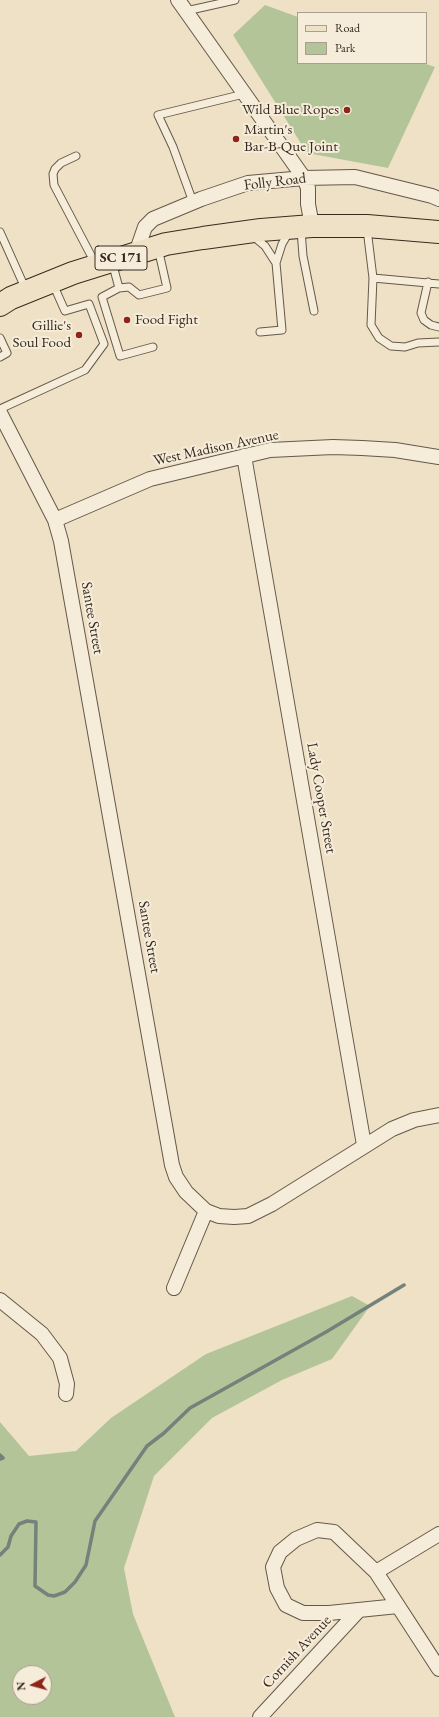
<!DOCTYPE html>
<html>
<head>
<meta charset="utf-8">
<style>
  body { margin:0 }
  #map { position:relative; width:439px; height:1717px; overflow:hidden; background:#efe1c6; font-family:"EB Garamond",serif }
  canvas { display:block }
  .legend { position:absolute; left:297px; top:12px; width:130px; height:52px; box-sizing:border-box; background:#f5ecda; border:1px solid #a99e8f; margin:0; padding:5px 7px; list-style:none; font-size:12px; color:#382a1f }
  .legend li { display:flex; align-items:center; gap:8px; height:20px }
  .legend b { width:20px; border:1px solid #a99e8f }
  .north { position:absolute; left:12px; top:1665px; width:40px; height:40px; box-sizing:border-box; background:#f5ecda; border:1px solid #a99e8f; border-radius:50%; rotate:264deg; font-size:11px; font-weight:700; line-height:16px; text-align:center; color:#382a1f }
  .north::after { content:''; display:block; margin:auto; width:14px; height:18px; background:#8f2418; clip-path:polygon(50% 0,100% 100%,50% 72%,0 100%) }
</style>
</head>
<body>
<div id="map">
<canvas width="439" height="1717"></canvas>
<ul class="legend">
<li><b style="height:5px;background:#efe1c6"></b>Road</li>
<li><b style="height:11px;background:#b4c499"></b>Park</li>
</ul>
<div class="north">N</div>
</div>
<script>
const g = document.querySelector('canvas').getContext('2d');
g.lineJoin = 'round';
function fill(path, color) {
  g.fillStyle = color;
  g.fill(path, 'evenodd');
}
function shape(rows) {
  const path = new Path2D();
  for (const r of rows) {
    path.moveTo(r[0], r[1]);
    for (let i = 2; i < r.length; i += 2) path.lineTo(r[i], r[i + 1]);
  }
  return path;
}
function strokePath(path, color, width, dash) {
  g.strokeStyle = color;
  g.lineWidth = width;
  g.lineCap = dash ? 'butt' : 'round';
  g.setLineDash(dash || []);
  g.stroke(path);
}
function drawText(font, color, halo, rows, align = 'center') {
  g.font = font + ' "EB Garamond",serif';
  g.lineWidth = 4;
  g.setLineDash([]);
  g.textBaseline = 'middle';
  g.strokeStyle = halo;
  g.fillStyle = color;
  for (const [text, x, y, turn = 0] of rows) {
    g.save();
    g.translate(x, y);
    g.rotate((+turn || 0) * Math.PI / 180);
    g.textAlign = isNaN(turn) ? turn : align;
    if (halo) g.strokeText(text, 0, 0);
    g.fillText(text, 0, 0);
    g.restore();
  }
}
fill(shape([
  [265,5,298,17,298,63,423,63,435,67,388,168,307,153,233,35],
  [352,1296,370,1306,332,1359,282,1380,212,1418,154,1476,124,1568,133,1614,175,1717,0,1717,0,1422,29,1456,76,1451,111,1418,206,1354],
  [20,1673,44,1673,44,1697,20,1697]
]), '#b4c499');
strokePath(shape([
  [0,1455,3,1458,0,1459],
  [0,1555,8,1547,11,1536,19,1524,27,1521,36,1522,35,1586,48,1595,54,1596,65,1592,75,1582,86,1565,95,1521,147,1446,164,1433,190,1408,326,1332,404,1285]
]), '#73827a', 3.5);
const service = shape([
  [186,11,235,0],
  [76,156,61,163,55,169,53,174,54,185,95,263],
  [193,202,173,147,158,115,244,94],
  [367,229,373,278,371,325,379,338,391,346,405,347,418,343,439,342],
  [301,230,303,256,314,311],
  [0,232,26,290],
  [253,236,265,246,276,263],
  [112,262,119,288],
  [373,278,439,284],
  [428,282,421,313,424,320,431,325,439,327],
  [260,332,282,330,276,263,282,244,289,232],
  [0,338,7,353,0,357],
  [153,347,120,356,102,297,119,288,129,287,139,295,167,288,158,248],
  [0,409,85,370,104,344,89,304,65,311,53,284]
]);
const minor = shape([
  [178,0,304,178,308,188,308,204,312,226],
  [136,253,145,227,153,219,201,199,248,183,304,178,355,177,432,196,439,199],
  [0,413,55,520,61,541,172,1165,176,1177,186,1192,206,1211,219,1216,234,1217,248,1216,272,1204,392,1129,414,1120,439,1115],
  [244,456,364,1145],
  [55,520,150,479,270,450,333,447,362,448,395,450,439,457],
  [174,1288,206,1211],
  [0,1300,42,1334,60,1358,67,1384,66,1394],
  [376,1572,439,1534],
  [398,1606,329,1613,303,1613,286,1605,277,1588,273,1567,280,1552,296,1539,317,1530,334,1532,376,1572,439,1669],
  [260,1717,359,1610]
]);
const primary = shape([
  [0,305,11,298,73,273,166,244,203,238,261,230,312,226,367,226,439,232]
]);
strokePath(service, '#665849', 9);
strokePath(minor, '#665849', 16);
strokePath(primary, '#382a1f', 24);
strokePath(service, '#f5ecda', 7);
strokePath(minor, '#f5ecda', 14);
strokePath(primary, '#efe1c6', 22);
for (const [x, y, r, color] of [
  [347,110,4,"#8f2418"],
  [236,139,4,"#8f2418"],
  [127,320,4,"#8f2418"],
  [79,335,4,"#8f2418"]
]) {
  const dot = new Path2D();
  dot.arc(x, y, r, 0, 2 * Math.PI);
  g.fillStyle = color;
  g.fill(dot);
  strokePath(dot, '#f5ecda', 1.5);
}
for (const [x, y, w] of [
  [121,258,52]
]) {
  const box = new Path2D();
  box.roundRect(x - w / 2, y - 12, w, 24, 3);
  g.fillStyle = '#f5ecda';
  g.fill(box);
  strokePath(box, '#382a1f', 1);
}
drawText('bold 14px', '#382a1f', null, [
  ["SC 171",121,258]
]);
drawText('15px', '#382a1f', '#f5ecda', [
  ["Wild Blue Ropes",339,110],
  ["Martin's",244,130,"left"],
  ["Bar-B-Que Joint",244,147,"left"],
  ["Food Fight",135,320,"left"],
  ["Gillie's",71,326],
  ["Soul Food",71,343]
], 'right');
drawText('15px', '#382a1f', '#f5ecda', [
  ["Folly Road",275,182,-7],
  ["West Madison Avenue",216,448,-12],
  ["Santee Street",92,618,80],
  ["Lady Cooper Street",321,798,80],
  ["Santee Street",149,937,80],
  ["Cornish Avenue",297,1652,-47]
]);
</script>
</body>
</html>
